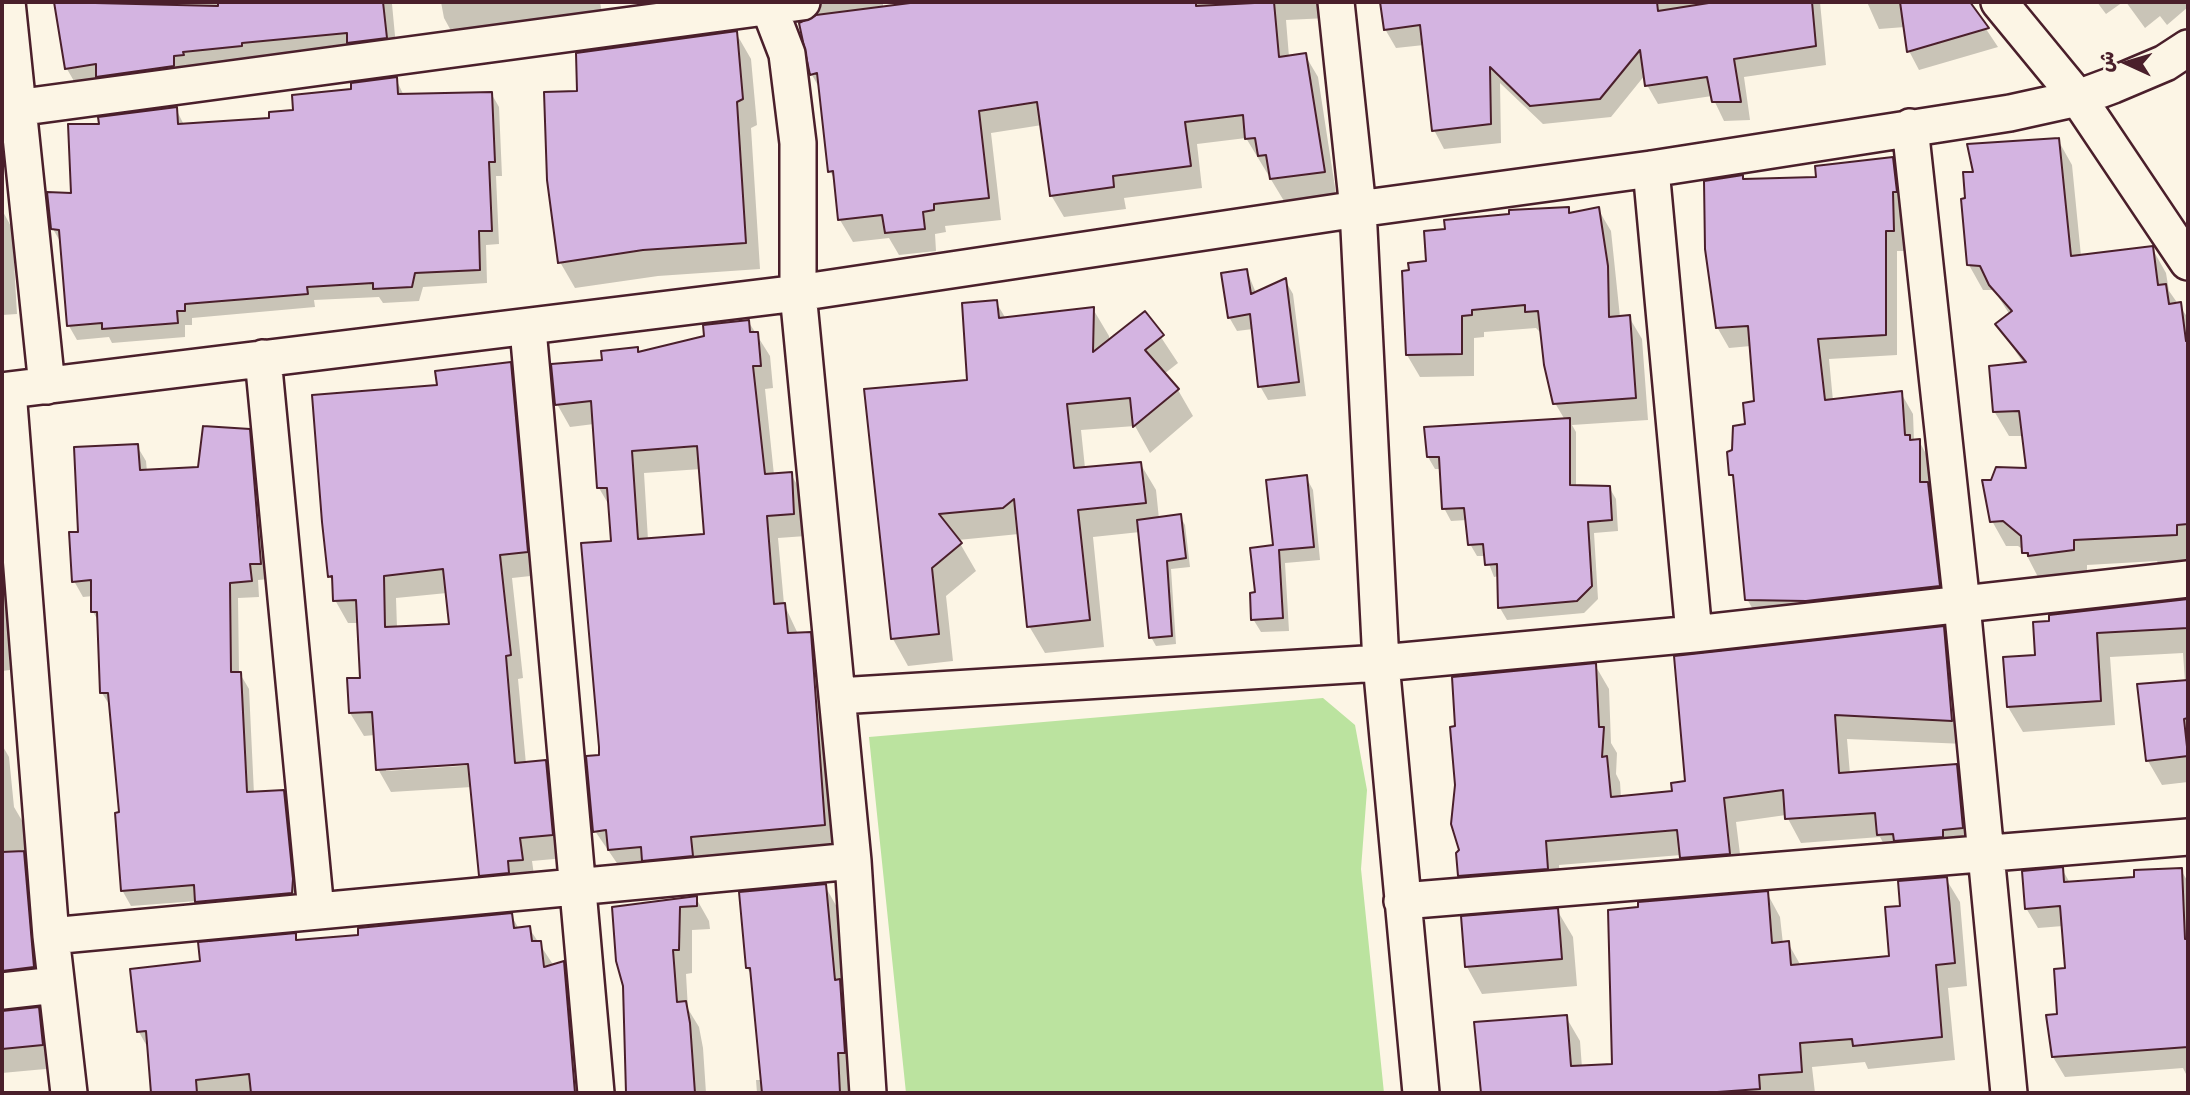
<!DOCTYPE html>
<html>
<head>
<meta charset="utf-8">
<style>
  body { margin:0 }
  #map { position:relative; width:2190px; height:1095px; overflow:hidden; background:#fcf5e5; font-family:Mali,"Playpen Sans Arabic",sans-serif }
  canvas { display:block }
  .frame { position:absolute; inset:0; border:4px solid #4a1f2b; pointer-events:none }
  .north { position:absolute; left:2092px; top:28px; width:70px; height:70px; -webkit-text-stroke:5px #fcf5e5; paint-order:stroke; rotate:274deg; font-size:19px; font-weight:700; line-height:28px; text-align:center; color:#4a1f2b }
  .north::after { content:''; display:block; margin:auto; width:24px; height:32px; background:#4a1f2b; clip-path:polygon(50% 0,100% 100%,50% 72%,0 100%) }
</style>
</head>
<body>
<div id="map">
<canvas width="2190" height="1095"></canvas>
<div class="frame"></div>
<div class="north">ش</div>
</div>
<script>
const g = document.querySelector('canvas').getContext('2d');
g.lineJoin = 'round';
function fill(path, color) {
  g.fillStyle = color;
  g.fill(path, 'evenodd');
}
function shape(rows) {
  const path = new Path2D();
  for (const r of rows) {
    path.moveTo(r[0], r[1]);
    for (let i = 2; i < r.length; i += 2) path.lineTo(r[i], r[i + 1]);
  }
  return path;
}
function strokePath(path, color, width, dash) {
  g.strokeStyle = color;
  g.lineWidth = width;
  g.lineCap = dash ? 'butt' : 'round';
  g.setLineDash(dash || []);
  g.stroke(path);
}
fill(shape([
  [1323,698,1355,725,1367,790,1361,869,1384,1093,906,1093,869,737]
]), '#bbe39f');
fill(shape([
  [56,2,426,2,392,4,397,57,78,88,67,69],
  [441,2,600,2,605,29,455,38,444,18],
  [645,2,753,2,656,22],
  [823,2,883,2,883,7,929,2,1326,2,1328,18,1286,20,1289,57,1305,55,1318,77,1336,194,1284,201,1246,138,1197,144,1202,188,1124,198,1126,209,1064,217,1051,195,1042,125,991,133,1001,220,945,226,946,232,935,234,936,251,899,255,889,238,853,242,840,220,836,182,830,171,821,91,812,75,816,19],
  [1382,2,1820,2,1826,65,1744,77,1750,120,1724,121,1712,96,1658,104,1647,85,1645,75,1611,117,1543,124,1500,83,1501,143,1444,149,1434,130,1424,45,1396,48,1385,29],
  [1867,2,1968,2,1998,47,1919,70,1909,51,1905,27,1879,29],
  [2097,2,2123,2,2106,14],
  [2126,2,2188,2,2188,7,2167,25,2160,16,2145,28],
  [736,33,751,59,757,125,751,128,760,269,658,276,575,288,560,262],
  [396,79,404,96,491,93,499,107,502,176,496,176,499,244,486,245,487,283,423,287,419,301,383,303,379,297,314,300,315,307,192,318,192,325,185,325,185,337,112,343,109,337,77,340,69,326,61,243,53,229,73,195,100,125,176,109,184,125,271,120,353,90],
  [2058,140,2072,165,2081,256,2152,248,2166,273,2169,291,2188,318,2188,586,2172,587,2157,561,2087,565,2087,575,2044,581,2038,577,2024,550,2018,546,2006,546,1992,521,1992,482,2029,470,2024,436,2009,436,1994,411,2024,364,1997,324,2010,315,1994,290,1983,290,1969,265,1967,200,1975,174],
  [1892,159,1904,179,1905,251,1897,251,1897,355,1829,359,1833,401,1901,393,1913,414,1914,441,1919,441,1930,461,1931,490,1939,504,1950,607,1759,620,1747,599,1736,484,1731,475,1733,452,1756,403,1751,346,1729,348,1717,327,1744,180,1818,179],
  [1568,209,1571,215,1598,209,1611,231,1620,317,1629,317,1642,339,1648,420,1572,425,1576,432,1576,487,1609,487,1616,499,1618,531,1594,533,1598,599,1584,613,1507,620,1500,608,1499,576,1494,577,1486,556,1477,556,1470,544,1467,520,1451,521,1444,508,1441,469,1435,469,1428,457,1565,420,1555,403,1542,334,1536,328,1484,332,1484,337,1474,338,1474,376,1420,377,1407,355,1428,263],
  [2,210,12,228,17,314,2,315],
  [1247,271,1256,293,1285,280,1293,294,1306,396,1268,400,1260,386,1253,329,1237,331,1229,317],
  [996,302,1006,319,1093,309,1109,336,1109,341,1145,313,1178,363,1164,374,1178,390,1193,416,1150,453,1135,426,1081,430,1085,468,1140,463,1156,490,1159,519,1180,516,1185,525,1190,567,1171,569,1176,644,1156,646,1151,637,1140,532,1093,537,1104,647,1045,653,1029,626,1019,534,958,540,976,571,946,596,953,661,908,666,893,639,968,382],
  [748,321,770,356,773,388,765,389,774,475,791,474,804,497,806,536,778,538,784,604,798,634,810,633,823,656,837,847,623,872,595,831,613,542,610,507,599,488,594,424,570,427,557,404,604,362,637,349,639,354,705,337],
  [701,469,706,535,648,540,644,473],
  [510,364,523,387,540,575,512,578,523,678,518,679,526,764,545,762,558,785,565,858,532,861,535,882,494,898,481,875,472,787,391,792,378,769,375,735,364,736,350,713,362,679,359,623,348,623,335,600,334,584,330,576,439,386],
  [447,593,451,626,397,628,396,598],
  [476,762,477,765,386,771,386,768],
  [249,431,258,447,269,579,258,580,259,597,238,598,239,672,249,689,254,794,283,792,292,807,300,908,206,917,197,901,131,906,122,890,121,814,112,709,102,693,99,622,93,612,93,596,83,597,74,581,80,533,137,446,146,461,147,472,200,469],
  [1306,477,1313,490,1320,560,1285,563,1289,631,1261,632,1253,619,1257,594],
  [2,566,5,572,10,670,2,671],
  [2188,601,2188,626,2167,628,2188,629,2188,782,2162,785,2148,761,2185,682,2183,653,2110,657,2115,725,2023,732,2008,707,2005,659,2037,657,2051,616],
  [1943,628,1957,653,1965,744,1847,739,1850,774,1956,765,1970,790,1976,852,1892,859,1880,837,1801,843,1786,815,1736,822,1743,878,1696,882,1681,855,1559,865,1561,893,1474,900,1460,876,1595,665,1609,689,1611,743,1617,753,1616,774,1620,782,1621,798,1674,793],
  [2,745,9,757,14,807,28,831,47,991,2,1000],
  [2062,869,2070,883,2136,878,2181,870,2188,882,2188,1078,2183,1068,2065,1077,2053,1057,2067,970,2063,926,2038,928,2026,908],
  [1946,879,1960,902,1967,986,1948,988,1955,1060,1868,1069,1865,1062,1812,1067,1815,1093,1483,1093,1476,1024,1566,1017,1580,1041,1582,1068,1614,1066,1767,893,1780,917,1783,944,1788,943,1801,966,1891,957,1902,907],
  [825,886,838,909,852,1093,757,1093,756,1080,762,1080,753,977,747,968],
  [696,898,709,921,710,929,692,930,692,973,686,974,688,1009,699,1027,703,1048,706,1093,631,1093,627,1058,647,902],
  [1557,910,1573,937,1577,986,1482,994,1467,967],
  [511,915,519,929,529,928,554,966,563,963,577,988,586,1093,153,1093,149,1050,139,1032,132,970,202,962,295,935,298,942,360,937],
  [38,1009,52,1033,56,1068,2,1073,2,1011]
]), '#0003');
const building = shape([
  [54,2,218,6,218,2,383,2,387,38,347,43,347,33,242,43,242,46,183,52,184,55,174,56,174,66,96,77,96,64,65,69,54,2],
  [918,2,1196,2,1196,6,1274,2,1279,57,1306,53,1325,172,1270,179,1266,155,1258,156,1255,138,1245,139,1243,115,1185,122,1191,166,1113,176,1114,187,1050,196,1037,102,979,111,989,198,934,204,934,210,923,212,925,229,885,233,882,215,838,220,833,171,828,172,817,73,810,75,799,23,816,15,918,2],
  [1380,2,1657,2,1658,11,1715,2,1812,2,1816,46,1734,59,1741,102,1712,102,1707,77,1645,86,1640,50,1600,99,1530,106,1490,67,1491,124,1432,131,1420,25,1384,30,1380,2],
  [1900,2,1970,2,1989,28,1907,52,1900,2],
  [737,31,743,99,737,102,746,243,643,250,558,263,547,180,544,92,577,91,576,53,737,31],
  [397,77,398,94,492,92,495,162,489,162,492,231,479,231,480,270,415,273,412,287,373,289,373,283,307,287,308,294,185,304,185,311,177,311,178,323,102,329,102,323,67,326,59,230,51,229,47,192,71,193,68,124,99,124,98,117,177,107,178,124,269,118,269,112,293,110,292,95,351,89,351,83,397,77],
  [2059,138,2071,256,2153,246,2158,285,2166,284,2169,304,2181,302,2186,341,2188,341,2188,524,2177,525,2177,535,2074,540,2074,550,2028,556,2028,553,2022,553,2021,536,2003,521,1990,522,1982,480,1991,480,1996,467,2026,468,2019,411,1993,412,1989,366,2026,362,1995,324,2012,311,1989,285,1980,266,1967,265,1961,199,1965,198,1963,172,1973,172,1967,144,2059,138],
  [1893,157,1897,192,1893,192,1894,231,1886,231,1886,335,1818,339,1825,400,1902,391,1905,435,1910,435,1910,440,1920,439,1920,482,1928,482,1940,586,1806,601,1745,600,1733,475,1729,475,1727,452,1732,450,1733,426,1745,424,1743,403,1754,401,1748,326,1716,328,1705,249,1704,181,1743,175,1743,179,1816,177,1815,166,1893,157],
  [1569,207,1569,213,1599,207,1608,266,1609,317,1630,315,1636,398,1553,404,1544,365,1538,311,1525,312,1525,305,1472,310,1472,315,1462,316,1462,354,1406,355,1402,271,1409,270,1408,263,1426,261,1424,231,1445,229,1444,220,1509,214,1509,210,1569,207],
  [1247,269,1251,294,1286,278,1299,382,1258,387,1250,314,1228,318,1221,273,1247,269],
  [997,300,999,318,1094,307,1093,352,1145,311,1164,335,1145,350,1179,389,1133,427,1130,398,1067,404,1074,468,1141,462,1146,503,1078,510,1090,620,1027,627,1014,499,1003,508,939,514,962,543,932,568,939,634,891,639,864,389,967,380,962,303,997,300],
  [749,320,750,332,758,332,761,366,753,366,765,474,792,472,794,514,767,516,774,604,785,603,788,633,811,632,825,825,691,837,693,856,642,861,641,847,608,850,606,830,593,832,586,756,599,755,599,747,581,543,611,541,607,488,597,488,591,401,555,405,551,364,602,360,601,351,638,347,638,352,704,336,703,325,749,320],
  [697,446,704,534,638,539,632,451,697,446],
  [511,362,528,552,500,555,511,655,506,656,515,763,546,760,553,835,520,838,523,860,508,861,509,873,479,876,468,764,376,770,372,712,349,713,347,678,360,678,356,600,333,601,332,576,328,577,322,522,312,395,437,385,435,371,511,362],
  [443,569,449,624,385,627,384,576,443,569],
  [1570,418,1570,485,1610,486,1612,520,1588,522,1592,586,1577,601,1498,608,1497,564,1485,565,1483,544,1468,545,1464,508,1442,509,1439,457,1427,457,1424,427,1570,418],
  [203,426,250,429,261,564,250,564,252,581,230,583,231,672,241,672,247,792,284,790,293,879,292,893,195,902,194,885,121,891,115,813,119,812,108,693,100,693,97,612,91,612,91,580,72,582,69,532,78,532,74,447,138,444,140,470,198,467,203,426],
  [1307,475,1314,547,1279,550,1283,618,1251,620,1250,593,1255,592,1250,548,1273,545,1266,480,1307,475],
  [1181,514,1186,558,1167,561,1172,636,1149,638,1137,520,1181,514],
  [2188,599,2188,628,2097,633,2101,701,2007,707,2003,657,2035,655,2033,622,2049,621,2049,615,2188,599],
  [1944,626,1952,721,1835,715,1839,773,1957,764,1963,828,1943,830,1943,837,1894,841,1893,834,1877,835,1875,813,1785,819,1783,790,1724,798,1730,854,1680,858,1677,830,1546,841,1548,869,1458,876,1456,853,1459,850,1451,824,1455,785,1450,727,1455,726,1452,677,1596,663,1599,727,1604,727,1602,757,1607,756,1611,797,1672,791,1671,783,1685,781,1674,656,1944,626],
  [2188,680,2188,718,2184,719,2188,756,2146,761,2137,684,2188,680],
  [24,851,34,967,2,971,2,852,24,851],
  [2063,867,2064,882,2134,877,2134,870,2182,868,2185,939,2188,939,2188,1047,2052,1057,2046,1015,2057,1014,2054,969,2065,968,2060,906,2025,909,2022,871,2063,867],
  [1947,877,1955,963,1936,965,1942,1037,1853,1046,1852,1039,1800,1043,1802,1072,1759,1075,1760,1089,1703,1093,1481,1093,1474,1022,1567,1015,1571,1066,1612,1064,1608,910,1638,907,1638,902,1768,891,1772,943,1789,941,1791,965,1889,956,1885,907,1900,906,1898,881,1947,877],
  [826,884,835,980,840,979,845,1053,838,1053,840,1093,762,1093,750,968,746,968,739,892,826,884],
  [697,896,697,906,680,907,679,950,673,950,677,1002,686,1001,690,1023,695,1093,626,1093,623,986,616,961,612,907,697,896],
  [1558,908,1562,959,1465,967,1461,916,1558,908],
  [512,913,514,928,530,926,532,941,541,941,544,967,564,961,575,1093,251,1093,249,1074,196,1080,197,1093,151,1093,146,1031,137,1032,130,969,200,961,198,942,296,933,296,940,358,935,358,928,512,913],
  [39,1007,43,1045,2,1049,2,1011,39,1007]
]);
fill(building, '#d4b4e1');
strokePath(building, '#4a1f2b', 2);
const minor = shape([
  [7,2,47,386],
  [767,2,787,54,798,143,798,293,853,861,868,1093],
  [1336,2,1358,209,1381,663,1421,1093],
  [1999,2,2078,98,2188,262],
  [2,110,802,2],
  [1910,127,1962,605,2009,1093],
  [1651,169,1694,634],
  [528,329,596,1093],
  [263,358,316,911],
  [2,391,798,293,1358,209,1651,169,2010,113,2078,98,2113,85,2165,63,2188,48],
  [8,391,51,936,69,1093],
  [838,696,1381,663,1694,634,2188,579],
  [1402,901,2188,837],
  [51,936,853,861],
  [2,991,56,985]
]);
strokePath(minor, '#4a1f2b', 40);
strokePath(minor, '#fcf5e5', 35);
</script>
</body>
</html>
